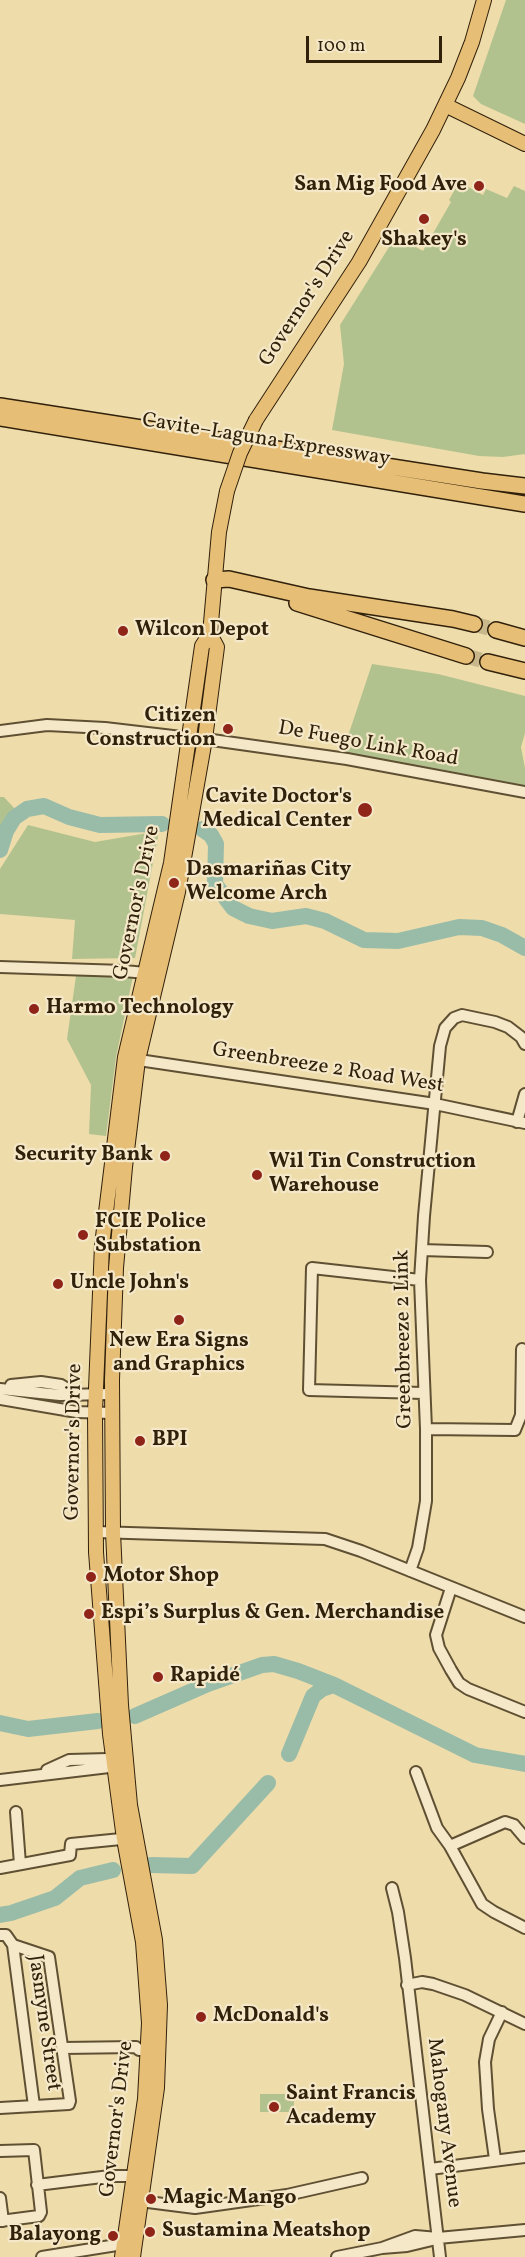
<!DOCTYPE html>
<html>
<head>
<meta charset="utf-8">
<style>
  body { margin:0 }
  #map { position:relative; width:525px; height:2257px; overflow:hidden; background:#eedcab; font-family:Vollkorn,serif }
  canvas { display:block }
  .scale { position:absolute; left:306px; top:36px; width:136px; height:27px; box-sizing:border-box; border:3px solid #31210b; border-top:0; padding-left:8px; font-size:18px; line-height:21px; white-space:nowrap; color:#31210b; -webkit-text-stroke:4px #f4e8c8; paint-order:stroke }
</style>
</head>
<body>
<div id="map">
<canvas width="525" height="2257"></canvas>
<div class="scale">100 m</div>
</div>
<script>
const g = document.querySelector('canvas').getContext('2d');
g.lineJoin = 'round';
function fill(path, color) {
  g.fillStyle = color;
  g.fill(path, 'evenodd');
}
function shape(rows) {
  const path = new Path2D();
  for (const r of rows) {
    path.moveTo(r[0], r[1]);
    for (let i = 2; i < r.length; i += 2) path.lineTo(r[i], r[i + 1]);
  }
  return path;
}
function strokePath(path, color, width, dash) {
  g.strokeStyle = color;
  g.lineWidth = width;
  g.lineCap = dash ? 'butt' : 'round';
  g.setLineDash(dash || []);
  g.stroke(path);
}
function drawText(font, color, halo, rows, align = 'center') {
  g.font = font + ' Vollkorn,serif';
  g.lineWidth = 4.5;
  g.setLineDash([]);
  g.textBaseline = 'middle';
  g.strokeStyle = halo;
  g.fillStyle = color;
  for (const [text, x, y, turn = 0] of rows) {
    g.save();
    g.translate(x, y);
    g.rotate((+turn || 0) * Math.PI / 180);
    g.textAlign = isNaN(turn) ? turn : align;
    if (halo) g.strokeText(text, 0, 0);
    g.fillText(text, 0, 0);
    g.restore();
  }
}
fill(shape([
  [506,0,525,0,525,124,481,104,473,96],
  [459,182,483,195,486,189,507,198,514,186,525,191,525,454,503,457,479,456,332,430,344,364,340,325,396,236,423,251,451,202,449,200],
  [372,664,438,674,525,696,525,733,521,747,525,768,525,789,342,754],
  [0,797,4,797,15,809,0,830],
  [28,825,95,842,159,831,135,958,72,959,75,920,0,914,0,869],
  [76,976,133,976,116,1057,106,1136,89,1134,91,1085,67,1039],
  [260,2094,294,2094,294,2112,260,2112]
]), '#b2c28e');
strokePath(shape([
  [202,829,211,835,216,844,215,884,233,908,249,916,272,921,306,916,325,921,364,940,398,941,459,927,482,928,502,935,525,948],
  [0,850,6,831,14,818,27,809,44,806,69,817,100,825,162,824],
  [135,1716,208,1684,262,1665,274,1664,298,1671,334,1685,475,1755,525,1764],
  [0,1723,28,1729,98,1721],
  [289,1754,313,1696,322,1689,334,1685],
  [151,1865,192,1866,268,1783],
  [0,1915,11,1913,55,1898,80,1878,113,1870]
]), '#99bca9', 16);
strokePath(shape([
  [474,624,496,630],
  [466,656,488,662]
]), '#c8b78b', 15, [15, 8]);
const minor = shape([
  [0,731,47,725,105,728,190,738],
  [205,739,347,759,525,792],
  [0,967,124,971,146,973],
  [132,1059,435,1104,525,1123],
  [517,1122,525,1094],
  [422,1250,487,1252],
  [420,1280,312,1268,309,1390,423,1393],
  [11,1385,41,1382,61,1385,76,1394],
  [0,1389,60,1395,112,1394],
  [0,1399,77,1412,112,1413],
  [426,1429,515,1430,521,1415,522,1349],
  [96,1532,325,1539,361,1551,525,1617],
  [410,1571,418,1548,426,1501,426,1429,420,1280,424,1216,440,1046,445,1028,454,1018,462,1015,495,1022,508,1027,521,1037,525,1044],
  [451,1588,436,1635,439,1648,451,1670,459,1683,468,1689,525,1712],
  [47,1770,69,1760,108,1759,114,1763],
  [416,1772,437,1828,450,1846,482,1904,494,1912,525,1928],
  [0,1780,109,1767,114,1763,120,1762],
  [16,1812,20,1864],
  [450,1846,505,1822,514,1825,525,1838],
  [0,1868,70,1855,71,1844,131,1838],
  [392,1888,398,1912,405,1958,440,2257],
  [0,1935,6,1935,13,1945,49,1957,70,2101,69,2104,0,2108],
  [13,1945,34,2106],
  [407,1985,422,1982,433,1984,465,1995,525,2024],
  [63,2048,136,2047,139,2050,155,2050],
  [0,2151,34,2150,41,2212,39,2216,0,2221],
  [495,2159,488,2109,485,2062,489,2039,502,2012],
  [430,2169,525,2157],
  [37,2185,110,2176,133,2176],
  [0,2198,3,2221],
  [140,2201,195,2208,287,2195,362,2178],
  [382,2248,415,2236,438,2238,525,2230],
  [42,2257,123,2244],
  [337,2257,382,2248,407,2246,432,2240]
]);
const major = shape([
  [445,105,525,144],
  [256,420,359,262,433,130,458,78,472,42,484,0],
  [122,2257,145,2099,149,2023,143,1942,124,1839,110,1734,96,1552,95,1412,102,1245,125,1057,171,863,202,646,210,634,219,532,227,491],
  [133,2257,157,2088,160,2005,155,1940,130,1805,121,1705,113,1532,112,1380,116,1268,125,1167,138,1060,178,892,205,739,217,647,210,634]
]);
const highway = shape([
  [0,406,482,481,525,486],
  [0,418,525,504],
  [214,580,229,579,309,597,453,619,474,624],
  [297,603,466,656],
  [496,630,525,638],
  [488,662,525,671]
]);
strokePath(minor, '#605033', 14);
strokePath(major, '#31210b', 16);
strokePath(highway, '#31210b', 18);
strokePath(minor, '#f4e8c8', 10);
strokePath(major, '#e7be76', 14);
strokePath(highway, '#e7be76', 15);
const majorBridge = shape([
  [227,491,240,453,256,420]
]);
strokePath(majorBridge, '#31210b', 16, []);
strokePath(majorBridge, '#e7be76', 14);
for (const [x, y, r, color] of [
  [479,186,6,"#8f2418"],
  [424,219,6,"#8f2418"],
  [123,631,6,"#8f2418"],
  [228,729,6,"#8f2418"],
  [365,810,8,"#8f2418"],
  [174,883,6,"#8f2418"],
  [34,1009,6,"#8f2418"],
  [165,1156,6,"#8f2418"],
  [257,1175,6,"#8f2418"],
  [83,1235,6,"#8f2418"],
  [58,1284,6,"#8f2418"],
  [179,1320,6,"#8f2418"],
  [140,1441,6,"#8f2418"],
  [91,1577,6,"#8f2418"],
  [89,1614,6,"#8f2418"],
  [158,1677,6,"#8f2418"],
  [201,2017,6,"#8f2418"],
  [274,2107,6,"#8f2418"],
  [151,2199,6,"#8f2418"],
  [150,2232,6,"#8f2418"],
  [113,2236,6,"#8f2418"]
]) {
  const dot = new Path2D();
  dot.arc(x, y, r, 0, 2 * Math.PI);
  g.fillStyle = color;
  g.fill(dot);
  strokePath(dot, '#f4e8c8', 2);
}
drawText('bold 21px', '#31210b', '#f4e8c8', [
  ["San Mig Food Ave",467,186,"right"],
  ["Shakey's",424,241,"center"],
  ["Wilcon Depot",135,631],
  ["Citizen",216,717,"right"],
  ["Construction",216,741,"right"],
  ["Cavite Doctor's",352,798,"right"],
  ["Medical Center",352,822,"right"],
  ["Dasmariñas City",186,871],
  ["Welcome Arch",186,895],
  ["Harmo Technology",46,1009],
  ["Security Bank",153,1156,"right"],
  ["Wil Tin Construction",269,1163],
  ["Warehouse",269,1187],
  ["FCIE Police",95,1223],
  ["Substation",95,1247],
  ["Uncle John's",70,1284],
  ["New Era Signs",179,1342,"center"],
  ["and Graphics",179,1366,"center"],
  ["BPI",152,1441],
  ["Motor Shop",103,1577],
  ["Espi’s Surplus & Gen. Merchandise",101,1614],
  ["Rapidé",170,1677],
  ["McDonald's",213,2017],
  ["Saint Francis",286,2095],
  ["Academy",286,2119],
  ["Magic Mango",163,2199],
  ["Sustamina Meatshop",162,2232],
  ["Balayong",101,2236,"right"]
], 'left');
drawText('21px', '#31210b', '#f4e8c8', [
  ["Governor's Drive",308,299,-57],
  ["Cavite–Laguna Expressway",266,441,9],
  ["De Fuego Link Road",368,745,10],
  ["Governor's Drive",138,903,-78],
  ["Greenbreeze 2 Road West",328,1069,9],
  ["Greenbreeze 2 Link",405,1339,-91],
  ["Governor's Drive",75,1442,-89],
  ["Jasmyne Street",43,2023,82],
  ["Governor's Drive",118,2119,-83],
  ["Mahogany Avenue",443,2123,83]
]);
</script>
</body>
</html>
